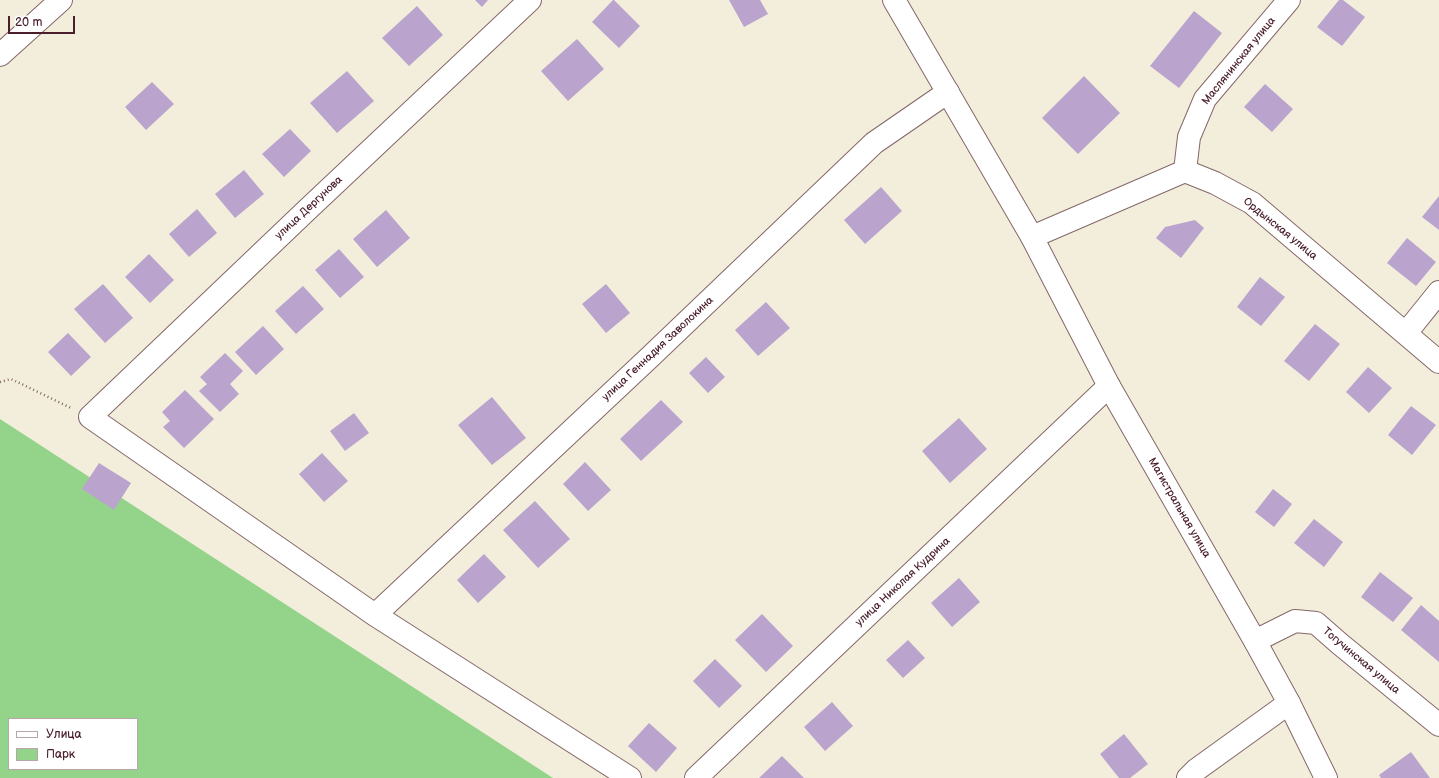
<!DOCTYPE html>
<html>
<head>
<meta charset="utf-8">
<style>
  body { margin:0 }
  #map { position:relative; width:1439px; height:778px; overflow:hidden; background:#f3eedb; font-family:"Balsamiq Sans",sans-serif }
  canvas { display:block }
  .legend { position:absolute; left:8px; top:718px; width:130px; height:52px; box-sizing:border-box; background:#fff; border:1px solid #b7a5aa; margin:0; padding:5px 7px; list-style:none; font-size:12px; color:#4a1f2b }
  .legend li { display:flex; align-items:center; gap:8px; height:20px }
  .legend b { width:20px; border:1px solid #b7a5aa }
  .scale { position:absolute; left:8px; top:16px; width:67px; height:18px; box-sizing:border-box; border:2px solid #4a1f2b; border-top:0; padding-left:5px; font-size:12px; line-height:14px; white-space:nowrap; color:#4a1f2b; -webkit-text-stroke:3px #fff; paint-order:stroke }
</style>
</head>
<body>
<div id="map">
<canvas width="1439" height="778"></canvas>
<ul class="legend">
<li><b style="height:5px;background:#fff"></b>Улица</li>
<li><b style="height:11px;background:#93d38a"></b>Парк</li>
</ul>
<div class="scale">20 m</div>
</div>
<script>
const g = document.querySelector('canvas').getContext('2d');
g.lineJoin = 'round';
function fill(path, color) {
  g.fillStyle = color;
  g.fill(path, 'evenodd');
}
function shape(rows) {
  const path = new Path2D();
  for (const r of rows) {
    path.moveTo(r[0], r[1]);
    for (let i = 2; i < r.length; i += 2) path.lineTo(r[i], r[i + 1]);
  }
  return path;
}
function strokePath(path, color, width, dash) {
  g.strokeStyle = color;
  g.lineWidth = width;
  g.lineCap = dash ? 'butt' : 'round';
  g.setLineDash(dash || []);
  g.stroke(path);
}
function drawText(font, color, halo, rows, align = 'center') {
  g.font = font + ' "Balsamiq Sans",sans-serif';
  g.lineWidth = 3;
  g.setLineDash([]);
  g.textBaseline = 'middle';
  g.strokeStyle = halo;
  g.fillStyle = color;
  for (const [text, x, y, turn = 0] of rows) {
    g.save();
    g.translate(x, y);
    g.rotate((+turn || 0) * Math.PI / 180);
    g.textAlign = isNaN(turn) ? turn : align;
    if (halo) g.strokeText(text, 0, 0);
    g.fillText(text, 0, 0);
    g.restore();
  }
}
fill(shape([
  [0,419,553,778,0,778],
  [9,719,137,719,137,769,9,769]
]), '#93d38a');
fill(shape([
  [475,0,488,0,482,7],
  [613,0,614,0,640,26,619,48,592,22],
  [729,0,760,0,768,14,744,27],
  [1339,0,1343,0,1365,17,1342,46,1317,27],
  [417,6,443,35,409,66,382,38],
  [1194,11,1222,33,1179,88,1150,66],
  [577,39,604,69,568,101,541,71],
  [347,71,374,101,337,133,310,103],
  [1084,76,1120,113,1078,154,1042,118],
  [152,82,174,104,146,130,125,107],
  [1265,84,1293,109,1272,132,1244,107],
  [290,129,311,151,284,177,262,154],
  [244,170,264,194,235,218,215,194],
  [881,187,902,211,865,244,844,220],
  [1439,196,1439,230,1422,217],
  [197,209,217,233,189,257,169,234],
  [386,210,410,238,377,267,353,239],
  [1195,220,1204,228,1181,258,1156,238,1165,227],
  [1407,238,1436,262,1416,286,1387,263],
  [339,249,364,277,340,298,315,270],
  [149,254,174,280,150,303,125,277],
  [1260,277,1285,297,1261,326,1237,307],
  [103,284,133,318,105,343,74,309],
  [606,284,630,313,606,333,582,304],
  [303,286,324,309,296,334,275,311],
  [766,302,790,328,758,356,735,330],
  [1315,324,1340,344,1309,381,1284,361],
  [263,326,284,349,256,375,235,352],
  [68,333,91,357,71,376,48,352],
  [225,353,243,371,230,384,239,394,220,412,199,391,207,384,200,377],
  [706,357,725,377,708,393,689,373],
  [1368,367,1392,388,1369,413,1346,392],
  [185,390,214,419,184,448,163,427,170,421,162,412],
  [492,397,526,438,492,465,458,425],
  [661,400,683,422,641,461,620,439],
  [1411,406,1436,425,1412,455,1388,435],
  [354,413,369,433,345,451,330,431],
  [959,418,987,449,950,483,922,451],
  [322,453,348,481,324,502,299,474],
  [585,462,611,490,588,511,563,484],
  [99,463,131,483,114,510,82,489],
  [1273,489,1292,504,1274,527,1255,512],
  [535,501,570,539,538,568,503,530],
  [1314,519,1343,542,1324,567,1294,543],
  [484,554,506,577,478,603,457,580],
  [1380,572,1413,598,1393,622,1361,597],
  [959,578,980,602,952,627,931,603],
  [1421,605,1439,621,1439,662,1401,630],
  [762,614,793,646,766,672,735,640],
  [908,640,925,658,903,678,886,660],
  [715,659,742,686,719,708,693,681],
  [832,702,853,726,825,751,804,727],
  [649,723,677,748,656,772,628,746],
  [1124,734,1148,764,1130,778,1119,778,1100,754],
  [1411,752,1430,778,1381,778,1379,775],
  [782,756,804,778,759,778]
]), '#baa4cd');
const minor = shape([
  [530,0,308,209,90,417,375,615,630,778],
  [0,55,61,0],
  [1185,171,1189,137,1205,99,1289,0],
  [1032,237,1185,171,1215,183,1252,203,1439,362],
  [1406,333,1439,292],
  [375,615,650,357,874,143,948,92],
  [1255,641,1295,621,1316,623,1340,644,1439,725],
  [696,778,1109,386],
  [1188,778,1196,770,1289,703]
]);
const secondary = shape([
  [894,0,1032,237,1109,386,1255,641,1289,703,1326,778]
]);
strokePath(minor, '#856769', 24);
strokePath(secondary, '#856769', 24);
strokePath(shape([
  [0,382,11,379,71,408]
]), '#856769', 2.5, [1, 3]);
strokePath(minor, '#fff', 22);
strokePath(secondary, '#fff', 22);
drawText('11px', '#4a1f2b', '#fff', [
  ["Маслянинская улица",1239,61,-51],
  ["улица Дергунова",309,208,-43],
  ["Ордынская улица",1280,229,39],
  ["улица Геннадия Заволокина",658,349,-43],
  ["Магистральная улица",1179,508,60],
  ["улица Николая Кудрина",903,582,-43],
  ["Тогучинская улица",1361,661,40]
]);
</script>
</body>
</html>
